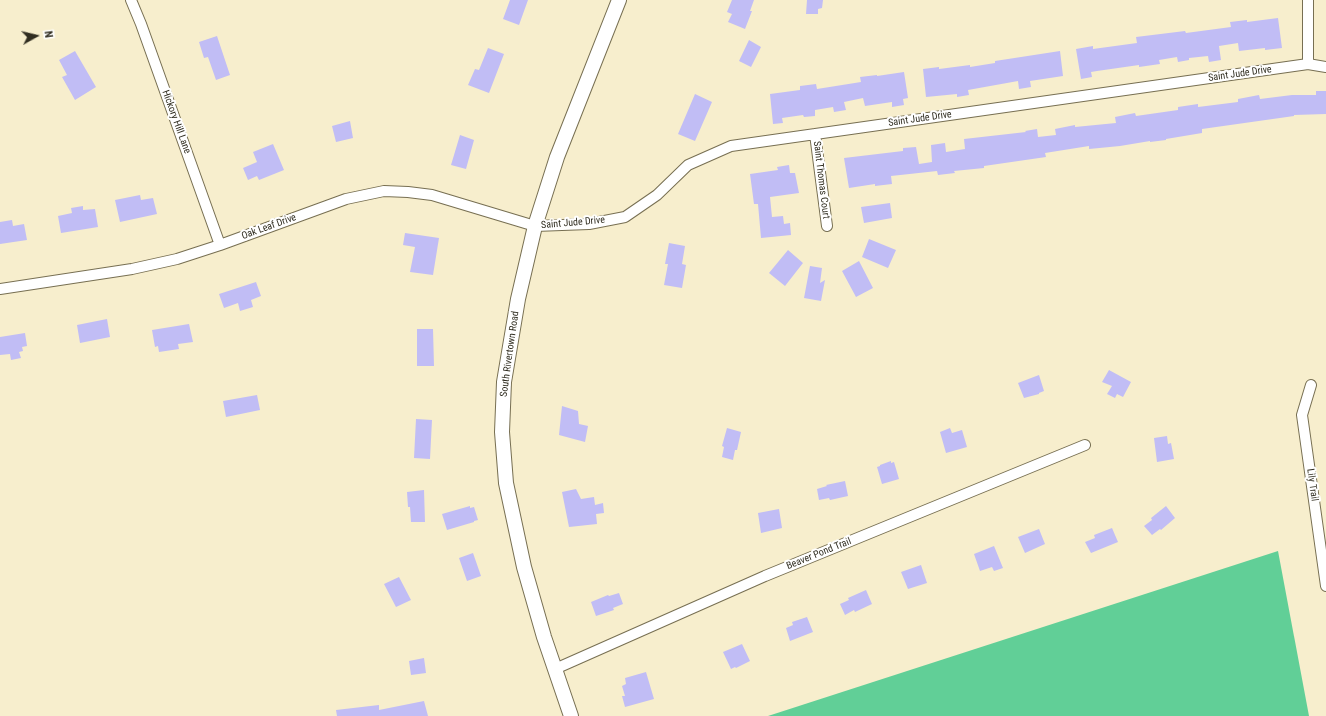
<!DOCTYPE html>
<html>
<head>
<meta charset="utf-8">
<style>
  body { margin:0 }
  #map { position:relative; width:1326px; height:716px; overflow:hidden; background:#f7eecd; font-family:"Roboto Condensed",sans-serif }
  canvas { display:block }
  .north { position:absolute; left:16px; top:16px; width:40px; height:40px; -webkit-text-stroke:3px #fff; paint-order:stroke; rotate:82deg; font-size:11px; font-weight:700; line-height:16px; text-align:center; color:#302d20 }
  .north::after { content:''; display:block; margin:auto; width:14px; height:18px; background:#302d20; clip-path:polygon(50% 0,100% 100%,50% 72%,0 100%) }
</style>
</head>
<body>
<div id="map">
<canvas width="1326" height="716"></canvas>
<div class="north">N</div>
</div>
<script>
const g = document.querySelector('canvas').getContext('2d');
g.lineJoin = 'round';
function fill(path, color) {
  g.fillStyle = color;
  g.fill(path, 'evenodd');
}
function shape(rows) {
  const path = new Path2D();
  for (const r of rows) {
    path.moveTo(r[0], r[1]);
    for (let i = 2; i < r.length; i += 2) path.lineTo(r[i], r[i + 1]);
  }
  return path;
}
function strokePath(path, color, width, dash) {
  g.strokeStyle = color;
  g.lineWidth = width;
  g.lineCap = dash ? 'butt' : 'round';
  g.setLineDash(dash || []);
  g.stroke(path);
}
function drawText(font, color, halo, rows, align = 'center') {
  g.font = font + ' "Roboto Condensed",sans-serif';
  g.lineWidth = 4;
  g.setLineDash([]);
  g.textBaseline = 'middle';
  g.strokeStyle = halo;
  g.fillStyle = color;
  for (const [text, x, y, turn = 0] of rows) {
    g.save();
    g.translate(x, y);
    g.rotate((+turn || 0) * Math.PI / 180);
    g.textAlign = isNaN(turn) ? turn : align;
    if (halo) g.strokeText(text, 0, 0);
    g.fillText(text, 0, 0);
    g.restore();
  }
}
fill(shape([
  [1278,551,1309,716,768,716]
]), '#61cf97');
fill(shape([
  [510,0,528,0,519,25,503,19],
  [732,0,754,0,750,11,752,11,745,29,728,22,732,14,727,12],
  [807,0,823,0,822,8,818,9,818,14,806,14],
  [1278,18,1282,48,1265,50,1265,48,1239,51,1238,43,1219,46,1221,60,1209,62,1208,56,1189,58,1189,60,1178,62,1177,57,1159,60,1160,64,1139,67,1139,65,1097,71,1091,72,1092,77,1081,79,1076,49,1093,46,1093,49,1137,43,1136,37,1185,31,1186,33,1231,27,1230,22,1247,20,1247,22],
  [217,36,230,75,216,80,208,57,204,58,199,42],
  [749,40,761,47,751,67,739,61],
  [488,48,504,54,489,93,468,85,475,69,479,70],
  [75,51,96,87,75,100,62,77,67,75,59,60],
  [1060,51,1063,76,1030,81,1031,87,1019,89,1018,81,968,90,969,95,957,97,957,94,926,97,923,69,939,67,939,69,970,65,970,67,995,63,995,61],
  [904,72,908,98,903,99,904,105,892,107,892,102,865,106,863,98,844,102,846,110,834,112,833,107,815,110,815,116,804,117,803,115,782,118,783,123,773,124,770,94,800,90,800,86,816,84,817,89,861,82,860,77,877,75,877,76],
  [1316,91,1326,91,1326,114,1294,115,1294,116,1202,129,1202,133,1166,139,1166,140,1150,142,1150,141,1120,146,1089,149,1089,146,1045,153,1046,157,984,166,984,168,954,171,955,173,938,175,937,171,891,176,892,184,875,186,875,184,849,188,844,158,903,151,903,148,916,147,919,164,932,162,931,145,945,143,946,152,965,149,964,139,1026,132,1025,131,1037,129,1038,137,1056,135,1055,129,1075,125,1075,127,1116,123,1115,117,1135,113,1136,116,1178,110,1178,107,1198,104,1198,107,1238,102,1238,99,1259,95,1260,99,1292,95,1316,95],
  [695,94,712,102,695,141,678,134],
  [350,121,353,138,336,142,332,126],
  [460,135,474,140,466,169,451,165],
  [273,144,284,170,259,180,257,176,248,180,243,168,257,162,253,152],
  [789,165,790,173,795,173,799,193,770,197,772,217,783,216,784,224,790,223,791,235,761,238,758,204,754,204,750,174,778,170,777,167],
  [140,195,141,200,153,198,157,214,120,222,115,200],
  [890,203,892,218,864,223,861,207],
  [83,206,83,210,95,209,98,227,61,233,58,216,72,213,71,208],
  [12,220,13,226,24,224,27,240,0,244,0,222],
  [405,233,439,238,433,275,410,272,415,247,403,245],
  [869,239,896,250,888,268,862,257],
  [669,243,685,246,682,264,686,265,682,288,664,285,668,264,665,264],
  [788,250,803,263,785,286,769,273],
  [859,261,873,288,856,297,842,271],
  [810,266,822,268,820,283,825,280,821,301,804,298],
  [256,282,261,296,251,300,253,307,240,311,238,303,224,308,219,294],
  [107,319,110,337,80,343,77,325],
  [189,324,193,342,178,344,179,349,159,352,158,346,155,347,152,330],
  [417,329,433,329,434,366,417,366],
  [25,333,27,346,22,347,23,351,19,352,21,358,11,360,10,354,0,355,0,337],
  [1109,370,1131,382,1123,397,1117,394,1115,398,1107,394,1112,386,1102,382],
  [1039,375,1044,391,1039,393,1039,394,1024,398,1018,383],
  [257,395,260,410,226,417,223,401],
  [562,406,578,411,579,424,588,426,585,442,559,435],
  [416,419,432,420,430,459,414,458],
  [727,428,741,432,737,450,735,450,733,460,722,457,724,447,722,446],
  [950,428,952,433,962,430,967,447,946,453,940,432],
  [1167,436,1168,444,1171,443,1174,459,1157,462,1154,438],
  [891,461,891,463,894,462,899,479,882,484,877,467,880,466,880,465],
  [845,481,848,496,830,500,829,498,819,500,817,489,827,486,826,485],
  [576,489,581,499,594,497,595,505,603,503,604,513,596,514,597,524,569,527,562,492],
  [424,490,425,522,411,522,410,507,408,507,407,492],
  [470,506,470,508,474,507,478,520,474,521,474,522,447,530,442,514],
  [1166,506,1175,518,1161,530,1160,529,1152,535,1144,526,1152,520,1151,518],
  [779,509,782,528,761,533,758,513],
  [1112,528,1118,542,1091,553,1085,542,1095,538,1094,535],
  [1039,529,1045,544,1025,553,1018,537],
  [994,546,1003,568,994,571,992,567,980,571,974,554],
  [473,553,481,576,467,581,459,558],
  [921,565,927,583,908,589,901,572],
  [399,577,411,600,396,607,384,584],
  [866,590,872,604,855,612,854,610,845,615,840,604,849,600,848,598],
  [619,593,623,604,613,608,614,610,596,616,591,602,608,595,609,596],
  [807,617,813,632,790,641,786,628,793,625,792,622],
  [742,644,750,661,736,668,735,667,731,669,723,652],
  [424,658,426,673,411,675,409,661],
  [646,672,654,699,625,707,622,696,625,696,622,686,626,684,625,678],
  [424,701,428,716,337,716,336,710,379,705,379,710]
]), '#c1bdf5');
const street = shape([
  [131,0,141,24,220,245],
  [1308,64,1308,0],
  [815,134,827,226],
  [0,289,132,269,177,259,220,245,346,199,384,191,408,192,432,195,535,226,589,224,625,217,657,195,688,165,731,146,1308,64,1326,67],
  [1311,385,1302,415,1326,586],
  [555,669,765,576,1085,445]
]);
const secondary = shape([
  [571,716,544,637,524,567,506,483,502,432,504,382,518,299,535,226,557,157,619,0]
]);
strokePath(street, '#776f52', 12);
strokePath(secondary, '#776f52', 16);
strokePath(street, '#fff', 10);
strokePath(secondary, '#fff', 14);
drawText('10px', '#302d20', '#fff', [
  ["Saint Jude Drive",1240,74,-8],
  ["Saint Jude Drive",920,119,-8],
  ["Hickory Hill Lane",176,122,70],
  ["Saint Thomas Court",821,180,83],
  ["Saint Jude Drive",573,223,-5],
  ["Oak Leaf Drive",269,227,-20],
  ["South Rivertown Road",510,354,-82],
  ["Lily Trail",1312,485,82],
  ["Beaver Pond Trail",819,554,-22]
]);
</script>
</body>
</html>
